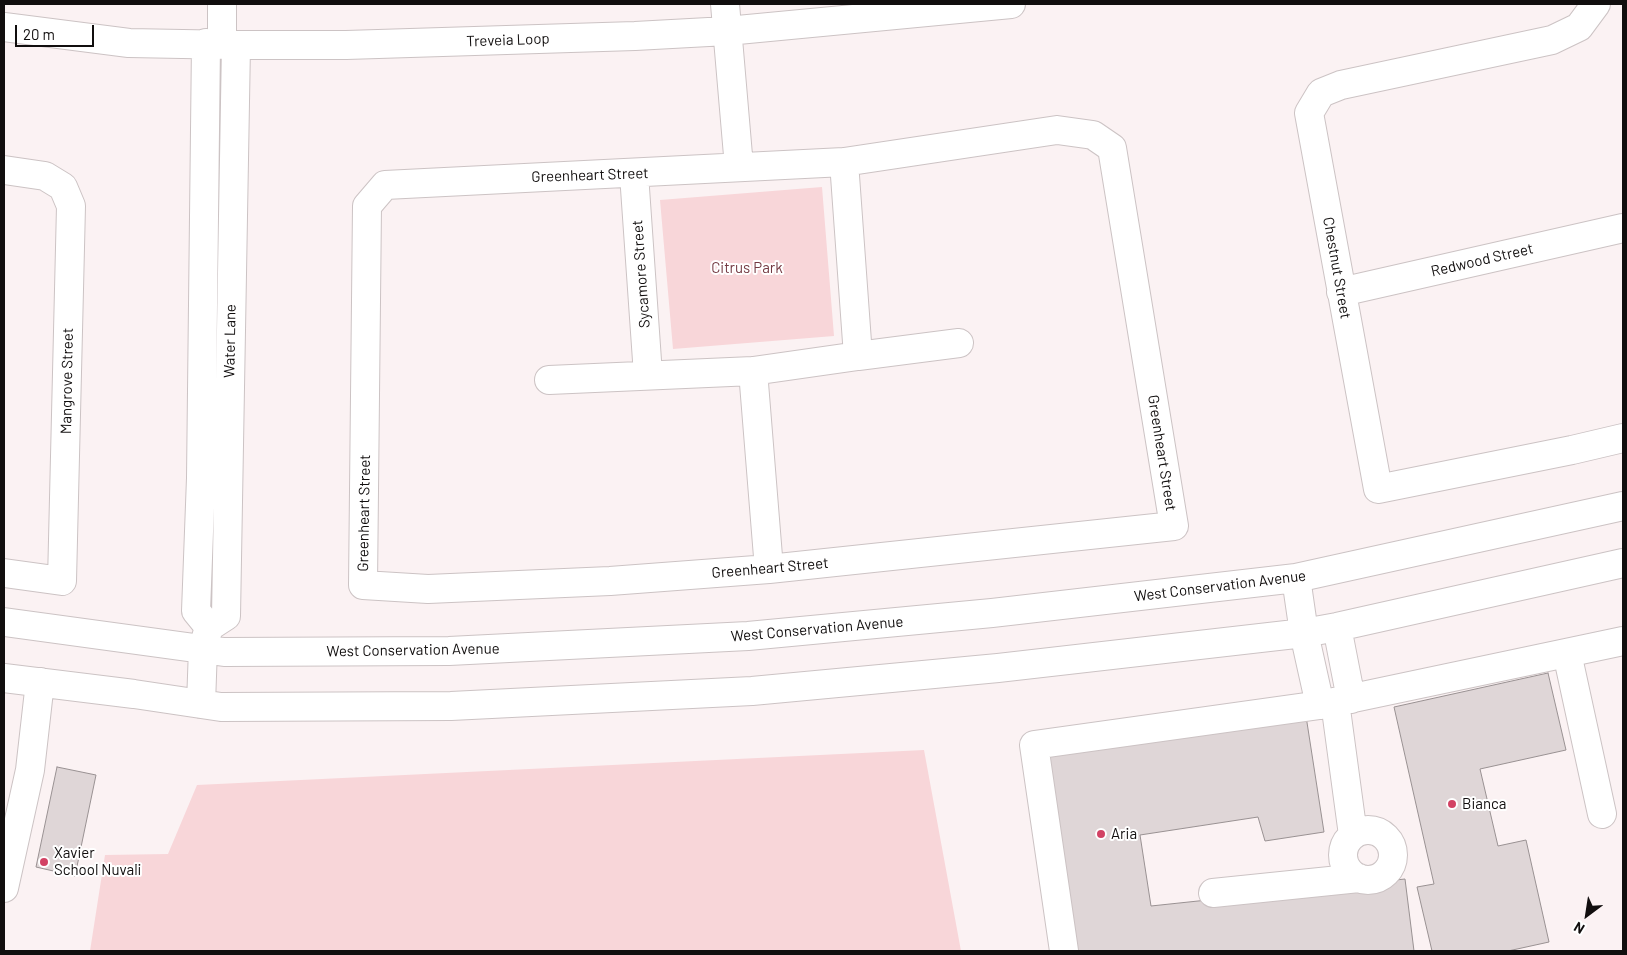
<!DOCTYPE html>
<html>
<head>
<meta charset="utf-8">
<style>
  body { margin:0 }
  #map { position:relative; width:1627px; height:955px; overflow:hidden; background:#fbf2f3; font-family:Barlow,sans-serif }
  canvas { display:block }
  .frame { position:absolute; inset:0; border:5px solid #110e0e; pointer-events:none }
  .north { position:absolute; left:1562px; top:890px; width:50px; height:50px; -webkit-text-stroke:4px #fff; paint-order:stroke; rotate:211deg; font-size:14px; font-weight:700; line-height:20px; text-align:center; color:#110e0e }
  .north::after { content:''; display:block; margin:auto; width:18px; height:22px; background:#110e0e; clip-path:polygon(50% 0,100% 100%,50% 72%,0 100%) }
  .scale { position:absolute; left:15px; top:25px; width:79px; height:22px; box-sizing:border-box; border:2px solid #110e0e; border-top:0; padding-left:6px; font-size:15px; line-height:18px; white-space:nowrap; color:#110e0e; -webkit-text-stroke:4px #fff; paint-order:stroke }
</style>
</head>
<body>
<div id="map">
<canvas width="1627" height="955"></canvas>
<div class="frame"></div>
<div class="north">N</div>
<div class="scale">20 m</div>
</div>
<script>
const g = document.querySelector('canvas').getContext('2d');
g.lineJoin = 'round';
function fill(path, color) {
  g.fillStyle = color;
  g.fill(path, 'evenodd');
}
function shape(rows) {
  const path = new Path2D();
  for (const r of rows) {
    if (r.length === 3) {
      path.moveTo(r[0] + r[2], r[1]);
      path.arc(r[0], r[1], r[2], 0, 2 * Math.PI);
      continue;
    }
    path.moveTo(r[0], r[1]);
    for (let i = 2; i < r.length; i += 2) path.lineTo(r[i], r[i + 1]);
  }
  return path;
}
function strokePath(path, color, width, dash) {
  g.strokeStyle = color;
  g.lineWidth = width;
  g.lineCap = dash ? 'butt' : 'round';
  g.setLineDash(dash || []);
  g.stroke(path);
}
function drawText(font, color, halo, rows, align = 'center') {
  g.font = font + ' Barlow,sans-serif';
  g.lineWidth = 4;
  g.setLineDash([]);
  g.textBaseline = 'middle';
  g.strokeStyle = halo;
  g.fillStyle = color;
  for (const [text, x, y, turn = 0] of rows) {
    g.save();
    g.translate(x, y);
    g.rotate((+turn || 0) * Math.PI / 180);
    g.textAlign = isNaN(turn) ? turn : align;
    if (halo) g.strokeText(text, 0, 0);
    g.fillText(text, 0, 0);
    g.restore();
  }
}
fill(shape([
  [822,187,834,336,673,349,660,200],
  [924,750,961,951,90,951,105,855,168,854,197,785]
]), '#f8d6d9');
const building = shape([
  [1548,673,1566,750,1480,769,1498,846,1526,840,1549,942,1508,951,1432,951,1417,887,1434,884,1394,707,1548,673],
  [1306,716,1324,832,1265,841,1258,817,1140,835,1151,906,1405,879,1414,951,1072,951,1042,755,1306,716],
  [57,767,96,775,75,876,36,867,57,767]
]);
fill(building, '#dfd6d7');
strokePath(building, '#999192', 1);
const minor = shape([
  [222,4,222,44],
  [725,4,739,167],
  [1596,4,1579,27,1552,40,1341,85,1321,93,1309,113,1378,489,1572,450,1623,438],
  [4,27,129,43,236,45,346,45,635,36,727,31,1011,4],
  [206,43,201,478,196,611,209,627],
  [1057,130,1093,135,1112,148,1174,526,769,569,610,581,428,589,363,585,367,206,385,185,844,162,1057,130],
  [4,170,45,176,63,187,71,206,62,581,4,573],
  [634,174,648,375],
  [1341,292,1623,228],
  [858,356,959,343],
  [753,371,769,569],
  [549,380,753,371,858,356,844,162],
  [1296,578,1304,633,1320,705],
  [4,622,224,652,449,651,748,636,992,613,1296,578,1623,506],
  [1337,627,1351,699],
  [1567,653,1602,814],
  [4,678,134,694,221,707,451,706,752,691,998,668,1304,633,1337,627,1623,563],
  [1335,702,1353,835],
  [201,704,203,648,209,627,226,616,236,45],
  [1368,855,25],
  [4,888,30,770,40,682],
  [1213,893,1359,878],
  [1064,951,1034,745,1320,705,1623,641]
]);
strokePath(minor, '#ccc3c4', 30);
strokePath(minor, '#fff', 28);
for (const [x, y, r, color] of [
  [1452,804,5,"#d24264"],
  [1101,834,5,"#d24264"],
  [44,862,5,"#d24264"]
]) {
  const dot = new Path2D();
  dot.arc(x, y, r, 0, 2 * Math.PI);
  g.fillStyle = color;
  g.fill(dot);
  strokePath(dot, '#fff', 2);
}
drawText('15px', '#110e0e', '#fff', [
  ["Treveia Loop",508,40,-2],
  ["Greenheart Street",590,175,-2],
  ["Redwood Street",1482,260,-13],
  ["Chestnut Street",1337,268,80],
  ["Sycamore Street",641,274,-94],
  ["Water Lane",230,341,-89],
  ["Mangrove Street",67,381,-89],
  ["Greenheart Street",1162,453,81],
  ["Greenheart Street",364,513,-89],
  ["Greenheart Street",770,568,-5],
  ["West Conservation Avenue",1220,586,-7],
  ["West Conservation Avenue",817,629,-5],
  ["West Conservation Avenue",413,650,-1]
]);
drawText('15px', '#743a43', '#fff', [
  ["Citrus Park",747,268]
]);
drawText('15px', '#110e0e', '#fff', [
  ["Bianca",1462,804],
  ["Aria",1111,834],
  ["Xavier",54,853],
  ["School Nuvali",54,870]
], 'left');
</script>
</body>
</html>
